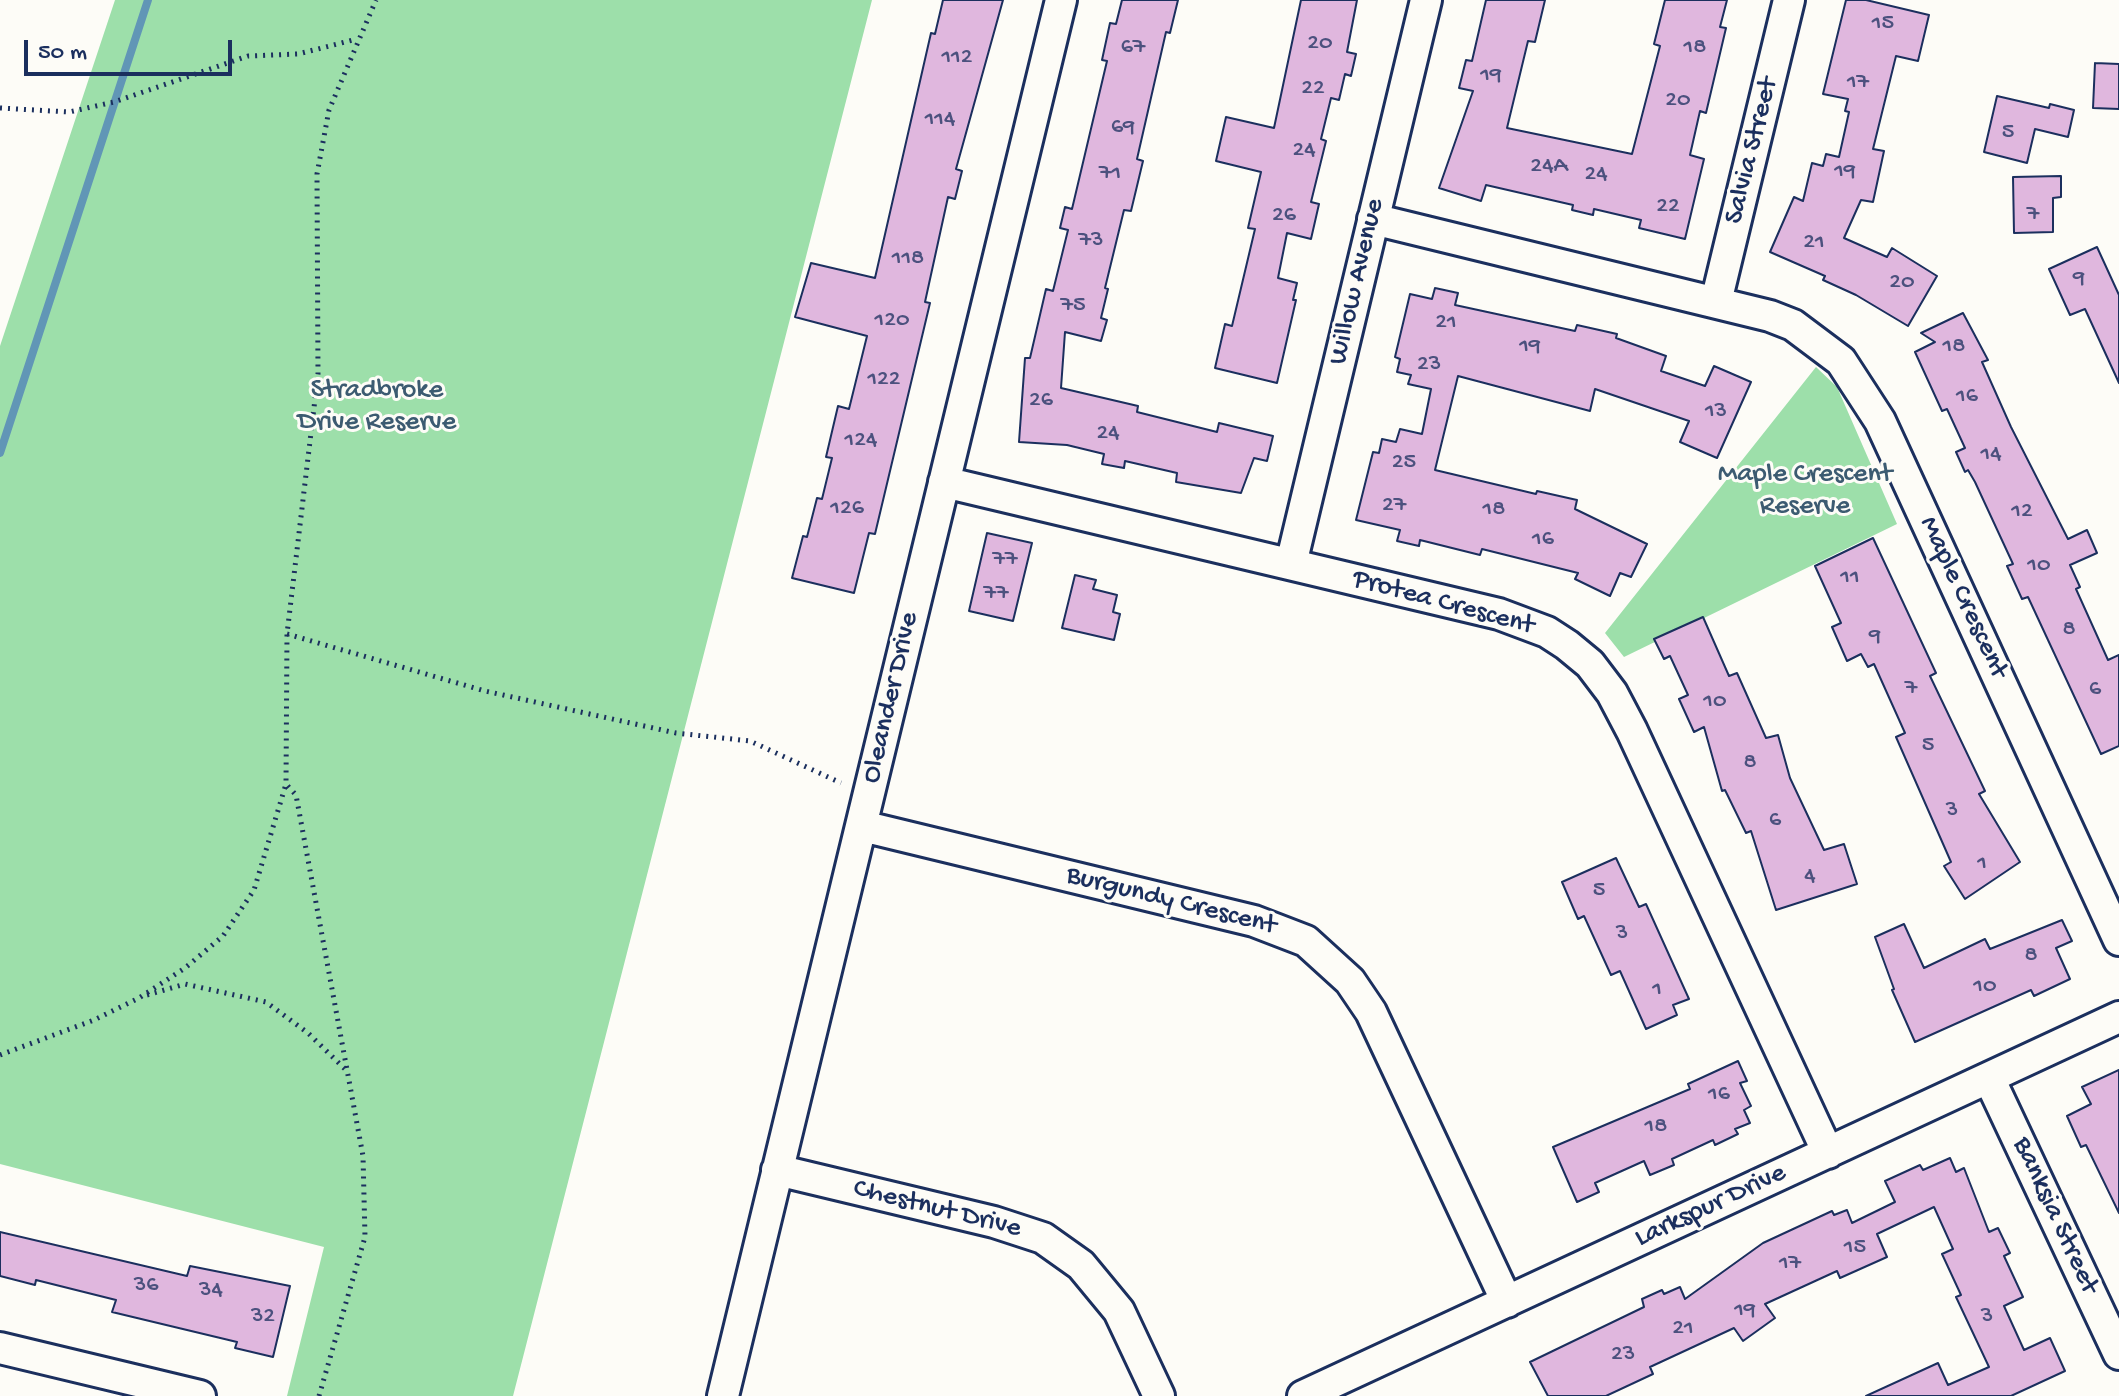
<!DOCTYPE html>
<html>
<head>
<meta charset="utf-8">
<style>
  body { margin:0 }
  #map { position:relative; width:2119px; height:1396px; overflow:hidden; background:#fdfcf7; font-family:"Gochi Hand",sans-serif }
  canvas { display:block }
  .scale { position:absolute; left:24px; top:40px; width:208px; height:36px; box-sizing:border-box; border:4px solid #1b2f5e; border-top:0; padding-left:10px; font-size:24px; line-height:28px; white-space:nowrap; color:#1b2f5e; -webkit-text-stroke:6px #fdfcf7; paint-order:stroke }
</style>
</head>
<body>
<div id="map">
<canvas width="2119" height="1396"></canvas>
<div class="scale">50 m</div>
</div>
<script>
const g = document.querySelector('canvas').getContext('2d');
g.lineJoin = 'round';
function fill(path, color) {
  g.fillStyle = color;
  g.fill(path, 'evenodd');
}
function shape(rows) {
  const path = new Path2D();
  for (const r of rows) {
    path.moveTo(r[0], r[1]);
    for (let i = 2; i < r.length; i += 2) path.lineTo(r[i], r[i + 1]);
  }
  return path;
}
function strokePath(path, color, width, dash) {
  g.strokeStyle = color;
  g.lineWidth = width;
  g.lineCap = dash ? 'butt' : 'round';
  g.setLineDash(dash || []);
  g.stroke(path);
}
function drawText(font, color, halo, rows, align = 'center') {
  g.font = font + ' "Gochi Hand",sans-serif';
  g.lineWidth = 6;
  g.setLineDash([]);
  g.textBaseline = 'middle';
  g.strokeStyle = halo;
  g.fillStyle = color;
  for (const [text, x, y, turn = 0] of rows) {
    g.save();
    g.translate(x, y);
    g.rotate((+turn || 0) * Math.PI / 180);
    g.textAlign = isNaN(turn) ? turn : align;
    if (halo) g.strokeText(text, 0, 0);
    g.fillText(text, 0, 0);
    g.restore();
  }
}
fill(shape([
  [115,0,872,0,513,1396,287,1396,324,1247,0,1164,0,346],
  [1816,367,1837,387,1897,524,1624,657,1605,633]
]), '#9ddfaa');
strokePath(shape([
  [0,453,148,0]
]), '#6196b6', 8);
const building = shape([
  [943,0,1003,0,956,169,962,171,955,199,948,197,925,302,930,303,875,534,869,533,854,593,792,578,803,536,807,537,817,498,822,499,832,458,826,457,838,406,849,409,867,336,795,317,811,263,875,278,931,33,935,34,943,0],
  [1122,0,1178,0,1170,33,1166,32,1137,159,1143,161,1131,211,1124,210,1105,288,1108,289,1101,318,1107,320,1101,341,1065,332,1061,388,1138,406,1137,412,1217,432,1219,423,1273,436,1267,461,1254,458,1241,493,1176,482,1177,473,1125,461,1124,468,1102,464,1104,454,1067,445,1019,442,1025,358,1030,358,1046,289,1053,291,1068,230,1060,228,1065,207,1072,209,1107,61,1102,60,1110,23,1116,24,1122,0],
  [1301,0,1357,0,1347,52,1356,54,1351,76,1345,74,1339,100,1331,98,1321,139,1326,141,1311,202,1319,204,1311,239,1287,233,1278,278,1297,283,1293,300,1296,300,1277,383,1215,368,1225,324,1232,326,1255,229,1248,228,1261,172,1216,161,1226,117,1274,128,1301,0],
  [1486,0,1545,0,1535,42,1528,41,1507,128,1632,154,1660,46,1654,44,1665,0,1727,0,1720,27,1726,28,1706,113,1700,111,1690,155,1704,159,1685,239,1639,228,1641,220,1594,209,1593,215,1572,210,1573,205,1486,185,1481,201,1439,188,1473,91,1459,88,1466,60,1472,61,1486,0],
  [1846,0,1866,0,1929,15,1918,61,1896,56,1873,149,1884,151,1873,202,1861,200,1844,238,1887,257,1892,248,1937,276,1908,326,1856,295,1823,280,1825,276,1770,252,1794,197,1803,201,1812,163,1823,166,1826,154,1839,157,1849,112,1845,111,1848,99,1823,94,1846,0],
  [2095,63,2119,64,2119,109,2093,108,2095,63],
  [1997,96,2049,108,2050,104,2074,110,2068,137,2035,129,2027,163,1984,152,1997,96],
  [2061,176,2061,197,2053,198,2053,232,2014,233,2013,177,2061,176],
  [2097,247,2119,295,2119,383,2085,309,2070,315,2049,269,2097,247],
  [1435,288,1458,293,1455,305,1575,331,1577,325,1617,334,1616,338,1666,356,1661,371,1705,386,1714,366,1751,382,1717,458,1680,442,1689,421,1595,389,1590,411,1458,376,1435,470,1536,494,1537,491,1577,500,1575,509,1647,544,1631,577,1620,573,1610,596,1575,579,1578,573,1482,549,1480,555,1420,540,1419,546,1397,541,1400,530,1356,520,1373,452,1379,453,1382,439,1396,442,1400,429,1422,434,1431,389,1408,384,1411,375,1397,372,1400,359,1395,357,1410,294,1432,299,1435,288],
  [1963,313,1988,360,1982,362,2011,427,2068,539,2087,530,2097,553,2070,565,2080,587,2076,589,2108,660,2119,655,2119,746,2101,754,2028,597,2022,599,2007,566,2013,564,1975,482,1968,470,1965,472,1956,452,1965,448,1947,409,1942,411,1915,352,1935,342,1921,333,1963,313],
  [987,533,1032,543,1013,621,969,611,987,533],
  [1873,538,1936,673,1930,676,1985,791,1979,794,2020,862,1965,899,1944,866,1951,862,1896,737,1905,733,1874,664,1868,667,1861,654,1847,661,1832,627,1841,623,1815,566,1873,538],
  [1075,575,1096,580,1093,589,1117,595,1113,612,1120,614,1114,640,1062,628,1075,575],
  [1703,617,1729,676,1737,673,1766,738,1778,735,1790,778,1824,850,1844,844,1857,884,1776,910,1751,831,1746,833,1725,790,1722,791,1704,727,1694,732,1679,699,1688,695,1670,656,1664,659,1654,639,1703,617],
  [1616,858,1639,907,1646,904,1689,999,1673,1005,1677,1015,1646,1029,1620,971,1611,975,1584,916,1578,919,1562,882,1616,858],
  [2062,920,2072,941,2056,948,2070,979,2034,996,2031,990,1915,1042,1892,990,1894,989,1875,937,1904,924,1924,968,1985,939,1990,949,2062,920],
  [1738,1061,1747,1081,1740,1083,1751,1106,1744,1110,1750,1123,1735,1129,1738,1134,1715,1145,1713,1140,1672,1159,1674,1165,1650,1175,1644,1161,1595,1183,1599,1192,1577,1202,1553,1147,1690,1089,1688,1084,1738,1061],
  [2119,1070,2119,1213,2086,1145,2081,1147,2067,1116,2091,1104,2082,1087,2119,1070],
  [1950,1158,1956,1172,1964,1168,1989,1232,1998,1228,2010,1253,2004,1256,2023,1297,2004,1306,2024,1350,2050,1338,2065,1371,2011,1396,1866,1396,1938,1363,1948,1385,1989,1367,1956,1297,1961,1295,1942,1254,1953,1249,1934,1207,1877,1234,1887,1257,1840,1278,1837,1271,1765,1304,1775,1318,1743,1341,1734,1328,1650,1367,1653,1374,1606,1396,1548,1396,1530,1362,1644,1307,1642,1299,1662,1290,1664,1294,1680,1287,1685,1299,1763,1243,1832,1211,1834,1215,1847,1210,1852,1223,1895,1202,1885,1181,1920,1165,1923,1170,1950,1158],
  [0,1232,187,1276,190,1266,290,1286,273,1357,235,1348,237,1342,112,1312,116,1300,36,1280,35,1285,0,1276,0,1232]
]);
fill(building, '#e0b7de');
strokePath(building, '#1b2f5e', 2);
const street = shape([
  [1373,219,1770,316,1793,325,1841,361,1880,421,2119,940],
  [1716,302,1789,0],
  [944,482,1499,614,1547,632,1567,645,1590,664,1612,693,1632,731,1828,1153],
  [1291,564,1426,0],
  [862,826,1254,921,1306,941,1350,981,1371,1012,1507,1302],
  [1989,1078,2119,1354],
  [777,1170,994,1222,1043,1238,1081,1265,1119,1311,1159,1396],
  [0,1348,200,1396],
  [723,1396,1061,0],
  [1303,1396,2119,1017]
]);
strokePath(street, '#1b2f5e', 36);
strokePath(shape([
  [0,108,69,112,114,102,248,56,298,54,357,39],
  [287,634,485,691,676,733,750,741,841,783],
  [147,995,185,984,266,1002,308,1033,345,1069],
  [0,1055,94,1020,139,998,185,968,223,936,254,890,286,784],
  [319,1396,365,1237,363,1156,296,795,286,784,287,634,318,374,317,174,329,110,376,0]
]), '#1b2f5e', 5, [2, 6]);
strokePath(street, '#fdfcf7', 30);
drawText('24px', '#4c517e', null, [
  ["15",1883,24],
  ["20",1320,44],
  ["67",1133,48],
  ["18",1695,48],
  ["112",957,58],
  ["19",1491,76],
  ["17",1858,83],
  ["22",1313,89],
  ["20",1678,101],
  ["114",940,120],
  ["69",1123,128],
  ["5",2008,133],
  ["24",1304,151],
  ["24A",1549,167],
  ["19",1845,172],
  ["71",1110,174],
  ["24",1596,175],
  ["22",1668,207],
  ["7",2033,215],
  ["26",1284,216],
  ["73",1091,241],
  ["21",1814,243],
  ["118",908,259],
  ["9",2079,279],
  ["20",1902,283],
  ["75",1073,306],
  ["120",892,321],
  ["21",1446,323],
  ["19",1530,347],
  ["18",1954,347],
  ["23",1429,365],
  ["122",884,380],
  ["16",1967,397],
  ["26",1041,401],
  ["13",1716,412],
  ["24",1108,434],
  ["124",861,441],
  ["14",1991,455],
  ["25",1404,463],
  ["27",1394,506],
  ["126",847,509],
  ["18",1494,510],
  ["12",2022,512],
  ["16",1543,540],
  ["77",1005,560],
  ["10",2039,566],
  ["11",1850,578],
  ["77",996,594],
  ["8",2069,630],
  ["9",1875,637],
  ["7",1911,689],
  ["6",2095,690],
  ["10",1715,702],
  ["5",1928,746],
  ["8",1750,763],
  ["3",1952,811],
  ["6",1775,821],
  ["1",1982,864],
  ["4",1810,877],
  ["5",1599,891],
  ["3",1622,934],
  ["8",2031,956],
  ["10",1985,987],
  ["1",1657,990],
  ["16",1719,1095],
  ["18",1656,1127],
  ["15",1855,1248],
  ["17",1790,1264],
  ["36",146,1286],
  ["34",211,1291],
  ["19",1745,1311],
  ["32",263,1317],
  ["3",1987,1317],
  ["21",1683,1329],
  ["23",1623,1355]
]);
drawText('28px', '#1b2f5e', '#fdfcf7', [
  ["Salvia Street",1753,151,-76],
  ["Willow Avenue",1358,282,-77],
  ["Maple Crescent",1962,598,65],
  ["Protea Crescent",1443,604,15],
  ["Oleander Drive",892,698,-77],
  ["Burgundy Crescent",1171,902,14],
  ["Larkspur Drive",1711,1207,-25],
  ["Chestnut Drive",937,1210,14],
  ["Banksia Street",2054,1216,65]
]);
drawText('28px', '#3c5b71', '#fdfcf7', [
  ["Stradbroke",377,392],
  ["Drive Reserve",377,424],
  ["Maple Crescent",1805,476],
  ["Reserve",1805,508]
]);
</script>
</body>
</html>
